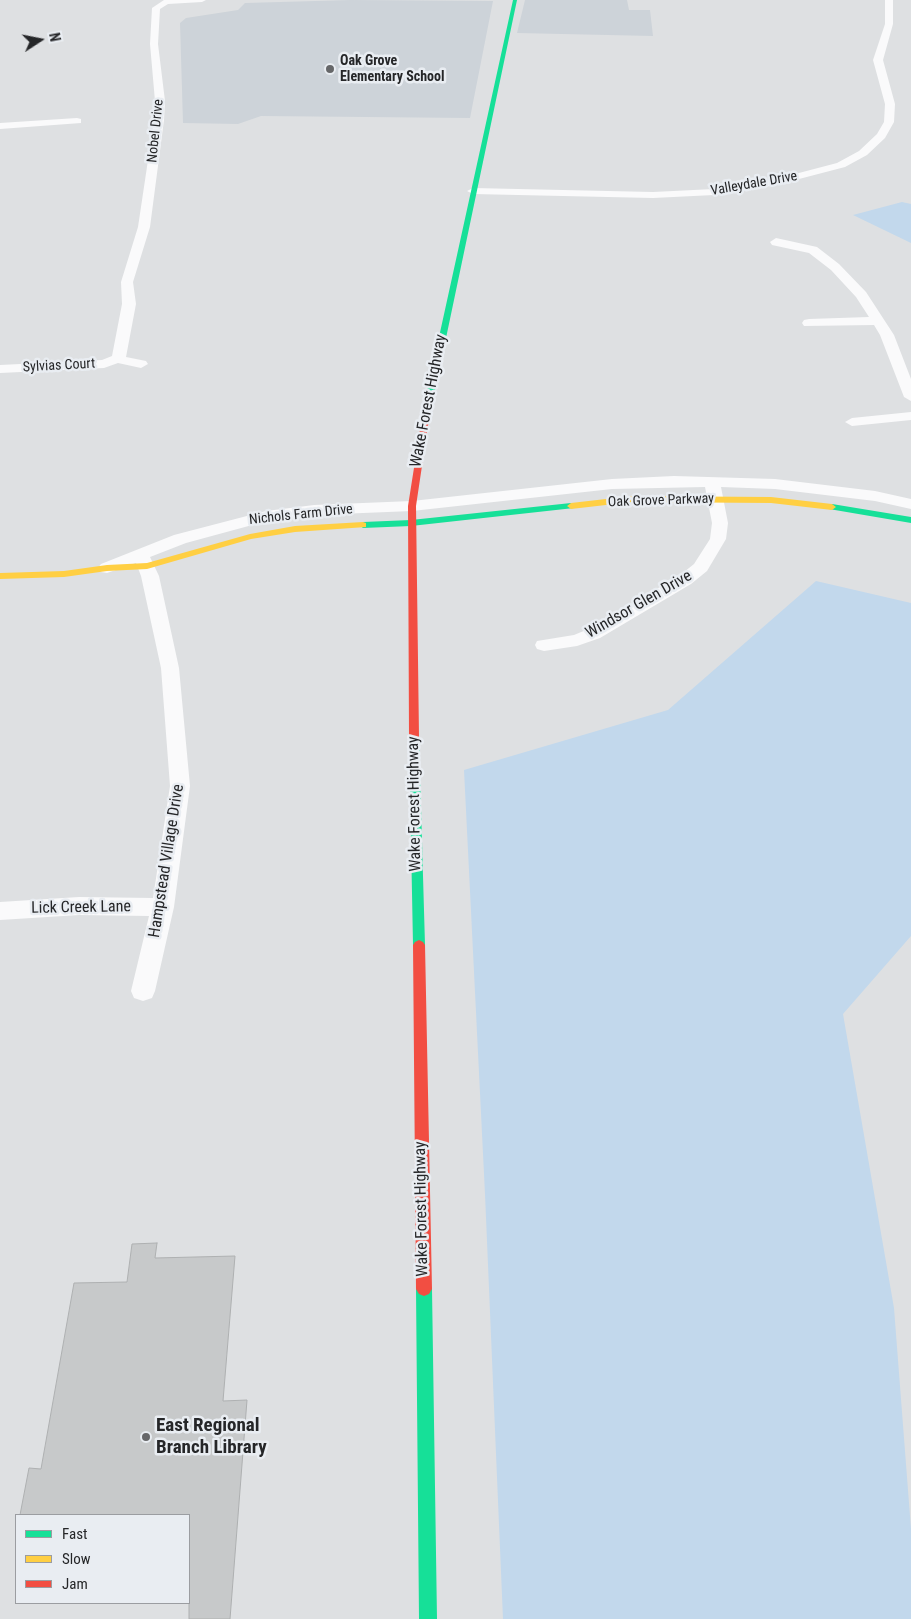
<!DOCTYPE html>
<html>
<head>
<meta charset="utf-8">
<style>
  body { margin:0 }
  #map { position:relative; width:911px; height:1619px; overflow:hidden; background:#dee0e2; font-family:"Roboto Condensed",sans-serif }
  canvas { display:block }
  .legend { position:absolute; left:15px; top:1514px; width:175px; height:90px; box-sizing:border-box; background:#e9edf2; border:1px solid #9b9da1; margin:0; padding:6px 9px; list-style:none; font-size:15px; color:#252628 }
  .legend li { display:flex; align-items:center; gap:10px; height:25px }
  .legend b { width:25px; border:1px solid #9b9da1 }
  .north { position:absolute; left:15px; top:15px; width:50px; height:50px; -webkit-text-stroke:4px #e9edf2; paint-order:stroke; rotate:79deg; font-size:14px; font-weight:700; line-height:20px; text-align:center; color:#252628 }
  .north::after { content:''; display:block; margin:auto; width:18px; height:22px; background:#252628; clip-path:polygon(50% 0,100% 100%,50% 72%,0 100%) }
</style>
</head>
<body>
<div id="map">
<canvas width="911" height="1619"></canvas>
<ul class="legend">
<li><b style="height:6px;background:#16e098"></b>Fast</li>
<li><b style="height:6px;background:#ffcf43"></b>Slow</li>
<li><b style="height:6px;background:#f24e42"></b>Jam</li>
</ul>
<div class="north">N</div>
</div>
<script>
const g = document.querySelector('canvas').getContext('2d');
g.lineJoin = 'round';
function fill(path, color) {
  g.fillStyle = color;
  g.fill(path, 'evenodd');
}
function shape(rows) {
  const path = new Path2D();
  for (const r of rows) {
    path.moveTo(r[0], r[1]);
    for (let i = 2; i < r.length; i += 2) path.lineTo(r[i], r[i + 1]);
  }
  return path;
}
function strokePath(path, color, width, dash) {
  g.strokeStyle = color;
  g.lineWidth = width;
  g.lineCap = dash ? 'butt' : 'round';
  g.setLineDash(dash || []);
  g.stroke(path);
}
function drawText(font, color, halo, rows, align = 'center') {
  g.font = font + ' "Roboto Condensed",sans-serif';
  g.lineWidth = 5;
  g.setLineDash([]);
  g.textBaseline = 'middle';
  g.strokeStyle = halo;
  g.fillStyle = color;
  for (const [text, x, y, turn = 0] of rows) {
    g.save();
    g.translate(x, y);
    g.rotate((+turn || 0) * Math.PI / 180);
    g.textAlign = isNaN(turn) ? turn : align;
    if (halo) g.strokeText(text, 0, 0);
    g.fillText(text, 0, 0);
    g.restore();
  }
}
fill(shape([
  [351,0,493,1,470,118,261,116,238,124,183,123,180,23,186,18,238,10,245,3],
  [525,0,627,0,629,10,650,10,653,36,517,33]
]), '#cdd3d9');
fill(shape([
  [902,202,911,204,911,243,853,215],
  [816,581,911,603,911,936,843,1014,894,1308,911,1529,911,1619,503,1619,485,1194,464,770,668,710]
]), '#c2d8ec');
const building = shape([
  [157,1243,155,1258,235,1256,223,1401,247,1400,230,1619,189,1619,189,1515,20,1515,29,1468,41,1469,74,1283,127,1282,132,1244,157,1243]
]);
fill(building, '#c7c9ca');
strokePath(building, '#aeb0b1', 1);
fill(shape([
  [164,0,206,0,202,2,168,4,160,9,158,44,165,101,164,120,150,227,133,282,136,304,126,357,146,361,148,364,141,368,118,363,104,368,0,373,0,365,102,360,112,356,122,304,121,282,138,227,154,120,155,101,150,44,152,8,164,0],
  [885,0,893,0,893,24,883,60,895,104,894,122,885,138,867,155,845,167,776,185,714,195,653,198,473,194,467,191,473,188,653,192,714,189,776,179,837,163,859,151,877,134,884,122,885,104,873,60,885,24,885,0],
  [77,118,81,119,81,123,0,129,0,123,77,118],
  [776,238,817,247,839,264,866,292,894,335,911,379,911,401,904,397,880,335,874,325,804,326,802,323,804,320,809,319,869,317,856,297,831,270,809,253,772,245,770,242,776,238],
  [911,412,911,420,852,426,845,422,852,418,911,412],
  [674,476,775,479,875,491,911,499,911,509,875,501,775,489,721,487,728,523,726,539,707,571,691,584,600,638,577,646,544,651,537,649,535,645,537,641,574,635,586,630,679,576,694,564,710,539,712,523,705,487,612,489,412,511,314,515,267,521,186,543,150,557,159,576,179,668,190,786,174,907,155,991,152,998,143,1001,134,998,131,991,149,916,79,915,0,920,0,902,79,897,153,898,170,786,161,668,141,576,136,563,107,573,101,572,98,568,101,564,174,535,266,511,314,505,412,501,612,479,674,476]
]), '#fafafb');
fill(shape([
  [513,0,517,0,429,419,425,421,421,419,513,0],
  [571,503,575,506,574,508,411,526,363,528,359,525,363,522,411,520,571,503],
  [832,504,911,517,911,523,829,509,828,507,832,504],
  [414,733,419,737,425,945,423,948,419,950,415,948,413,945,409,737,414,733],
  [424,1282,429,1284,432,1289,437,1619,419,1619,416,1289,419,1284,424,1282]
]), '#16e098');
fill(shape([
  [632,496,771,497,832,504,836,507,832,510,771,503,632,502,571,509,567,506,571,503,632,496],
  [363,522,366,523,366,527,295,532,251,539,147,569,107,571,64,577,0,579,0,573,64,571,107,565,147,563,250,534,295,526,363,522]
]), '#ffcf43');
fill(shape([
  [422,417,429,419,416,506,419,737,414,741,409,737,408,506,422,417],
  [419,940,423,942,425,945,432,1289,429,1294,424,1296,419,1294,416,1289,413,945,415,942,419,940]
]), '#f24e42');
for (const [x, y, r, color] of [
  [330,69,5,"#666769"],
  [146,1437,5,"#666769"]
]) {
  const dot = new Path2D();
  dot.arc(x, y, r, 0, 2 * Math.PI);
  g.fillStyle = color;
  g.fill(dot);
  strokePath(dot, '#e9edf2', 2);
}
drawText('bold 14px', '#252628', '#e9edf2', [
  ["Oak Grove",340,61],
  ["Elementary School",340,77]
], 'left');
drawText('14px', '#252628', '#e9edf2', [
  ["Nobel Drive",156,131,-84],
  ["Valleydale Drive",754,184,-10],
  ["Sylvias Court",59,366,-3],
  ["Oak Grove Parkway",661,501,-2],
  ["Nichols Farm Drive",301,515,-6]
]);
drawText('16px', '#252628', '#e9edf2', [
  ["Wake Forest Highway",429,401,-79],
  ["Windsor Glen Drive",639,605,-30],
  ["Wake Forest Highway",415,804,-91],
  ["Hampstead Village Drive",167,861,-81],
  ["Lick Creek Lane",81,908,-1],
  ["Wake Forest Highway",422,1209,-91]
]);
drawText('bold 19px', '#252628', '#e9edf2', [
  ["East Regional",156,1426],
  ["Branch Library",156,1448]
], 'left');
</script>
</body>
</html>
